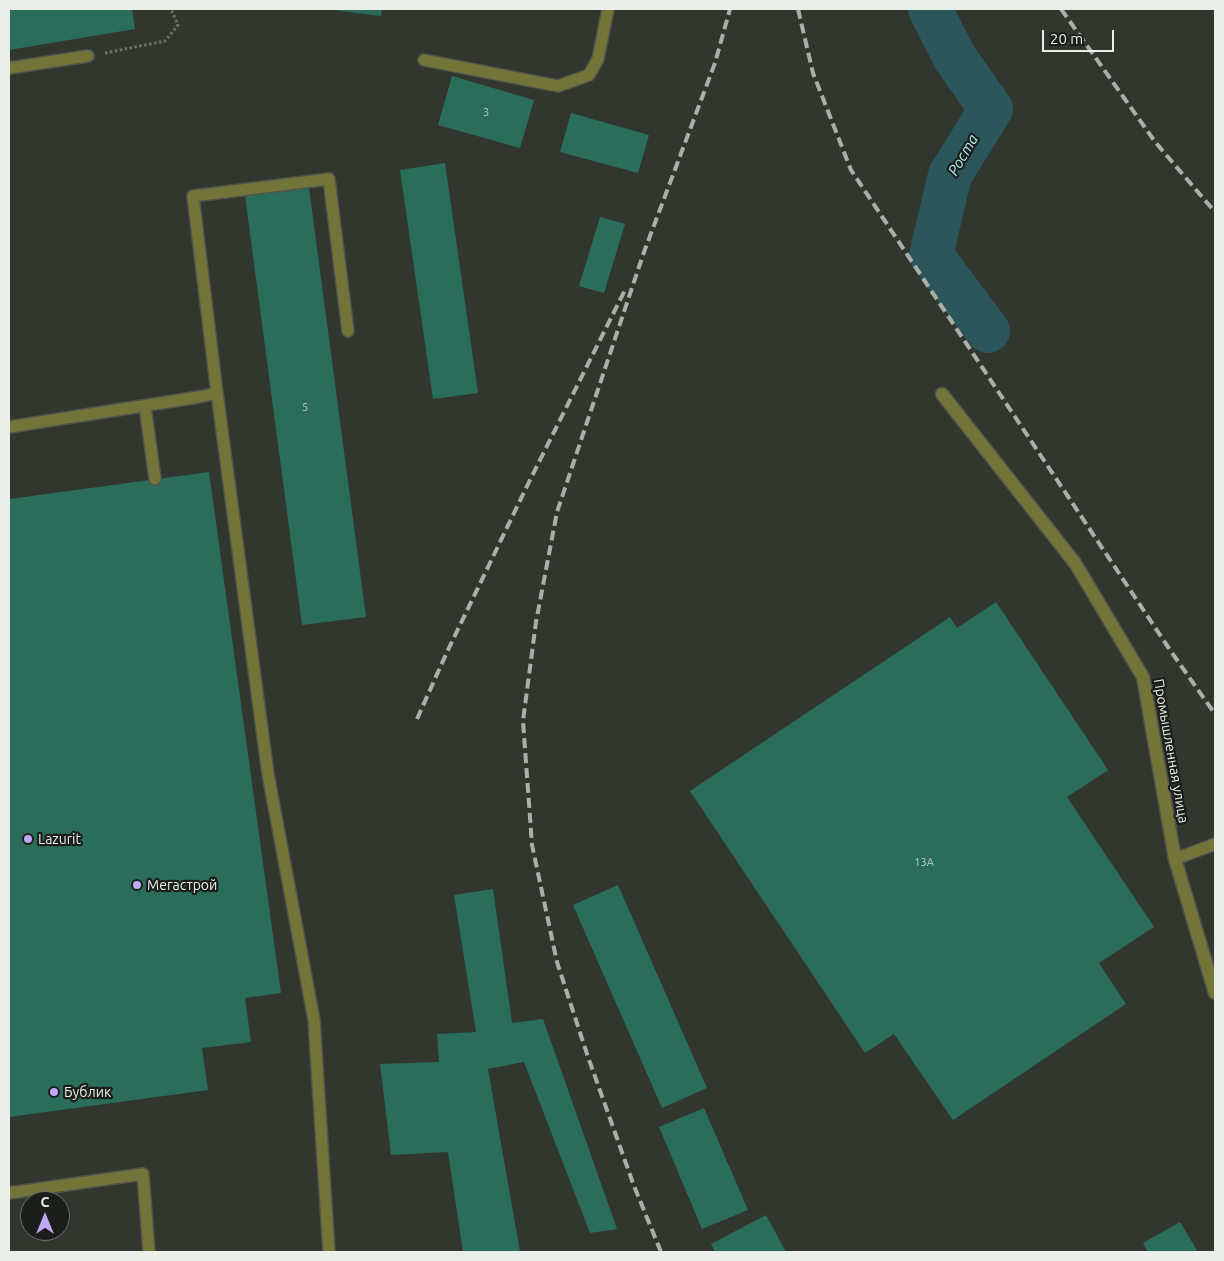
<!DOCTYPE html>
<html>
<head>
<meta charset="utf-8">
<style>
  body { margin:0 }
  #map { position:relative; width:1224px; height:1261px; overflow:hidden; background:#31372f; font-family:Ubuntu,sans-serif }
  canvas { display:block }
  .frame { position:absolute; inset:0; border:10px solid #ebefea; pointer-events:none }
  .north { position:absolute; left:20px; top:1191px; width:50px; height:50px; box-sizing:border-box; background:#1b1e1a; border:1px solid #6e726d; border-radius:50%; rotate:0deg; font-size:14px; font-weight:700; line-height:20px; text-align:center; color:#ebefea }
  .north::after { content:''; display:block; margin:auto; width:18px; height:22px; background:#c0a8f4; clip-path:polygon(50% 0,100% 100%,50% 72%,0 100%) }
  .scale { position:absolute; left:1042px; top:30px; width:72px; height:22px; box-sizing:border-box; border:2px solid #ebefea; border-top:0; padding-left:6px; font-size:15px; line-height:18px; white-space:nowrap; color:#ebefea; -webkit-text-stroke:4px #1b1e1a; paint-order:stroke }
</style>
</head>
<body>
<div id="map">
<canvas width="1224" height="1261"></canvas>
<div class="frame"></div>
<div class="north">С</div>
<div class="scale">20 m</div>
</div>
<script>
const g = document.querySelector('canvas').getContext('2d');
g.lineJoin = 'round';
function shape(rows) {
  const path = new Path2D();
  for (const r of rows) {
    path.moveTo(r[0], r[1]);
    for (let i = 2; i < r.length; i += 2) path.lineTo(r[i], r[i + 1]);
  }
  return path;
}
function strokePath(path, color, width, dash) {
  g.strokeStyle = color;
  g.lineWidth = width;
  g.lineCap = dash ? 'butt' : 'round';
  g.setLineDash(dash || []);
  g.stroke(path);
}
function fill(path, color) {
  g.fillStyle = color;
  g.fill(path, 'evenodd');
}
function drawText(font, color, halo, rows, align = 'center') {
  g.font = font + ' Ubuntu,sans-serif';
  g.lineWidth = 4.5;
  g.setLineDash([]);
  g.textBaseline = 'middle';
  g.strokeStyle = halo;
  g.fillStyle = color;
  for (const [text, x, y, turn = 0] of rows) {
    g.save();
    g.translate(x, y);
    g.rotate((+turn || 0) * Math.PI / 180);
    g.textAlign = isNaN(turn) ? turn : align;
    if (halo) g.strokeText(text, 0, 0);
    g.fillText(text, 0, 0);
    g.restore();
  }
}
strokePath(shape([
  [930,9,955,58,991,109,950,175,931,255,988,331]
]), '#2b575c', 44);
fill(shape([
  [9,9,132,9,135,29,9,50],
  [333,9,382,9,381,16,333,10],
  [452,76,534,100,520,148,438,125],
  [571,113,649,135,638,173,560,152],
  [445,163,478,393,433,399,400,170],
  [309,188,366,617,302,625,245,196],
  [600,217,625,224,604,293,579,286],
  [209,472,281,993,245,998,251,1042,202,1048,208,1090,9,1117,9,499],
  [996,602,1108,770,1067,797,1154,927,1099,963,1126,1004,953,1120,894,1034,865,1053,690,791,950,617,957,628],
  [618,885,707,1088,662,1108,573,905],
  [493,889,512,1023,543,1019,617,1229,590,1233,524,1062,488,1069,520,1252,463,1252,448,1152,391,1155,380,1064,439,1062,437,1034,476,1032,454,895],
  [704,1108,748,1210,702,1229,659,1127],
  [766,1215,786,1252,715,1252,711,1244],
  [1180,1222,1198,1252,1148,1252,1143,1243]
]), '#2a6d5b');
const lane = shape([
  [424,60,558,86,589,75,598,59,608,9],
  [9,68,88,56],
  [145,406,155,479],
  [9,427,199,397,217,393],
  [1175,859,1215,844],
  [9,1193,143,1174,149,1252],
  [329,1252,314,1020,268,774,217,393,193,196,329,179,348,331]
]);
const street = shape([
  [942,394,1075,563,1143,677,1175,859,1215,993]
]);
strokePath(lane, '#4f544d', 14);
strokePath(street, '#4f544d', 15);
strokePath(shape([
  [105,53,165,41,178,25,171,9]
]), '#6e736c', 3, [2.5, 2.5]);
strokePath(lane, '#737437', 11);
strokePath(street, '#737437', 12);
strokePath(shape([
  [798,9,813,73,851,170,1170,650,1215,714],
  [1061,9,1156,143,1215,212],
  [417,719,447,652,530,480,626,288],
  [661,1252,634,1186,587,1054,557,962,532,845,523,721,536,622,557,512,644,252,715,63,730,9]
]), '#aaafa9', 4, [10, 5]);
for (const [x, y, r, color] of [
  [28,839,5,"#c0a8f4"],
  [137,885,5,"#c0a8f4"],
  [54,1092,5,"#c0a8f4"]
]) {
  const dot = new Path2D();
  dot.arc(x, y, r, 0, 2 * Math.PI);
  g.fillStyle = color;
  g.fill(dot);
  strokePath(dot, '#1b1e1a', 2);
}
drawText('11px', '#bbcec6', null, [
  ["3",486,112],
  ["5",305,407],
  ["13А",924,862]
]);
drawText('14px', '#ebefea', '#1b1e1a', [
  ["Промышленная улица",1171,751,80]
]);
drawText('14px', '#ebefea', '#1b1e1a', [
  ["Lazurit",38,839],
  ["Мегастрой",147,885],
  ["Бублик",64,1092]
], 'left');
drawText('italic 15px', '#b3f0f6', '#1b1e1a', [
  ["Роста",963,155,-60]
]);
</script>
</body>
</html>
